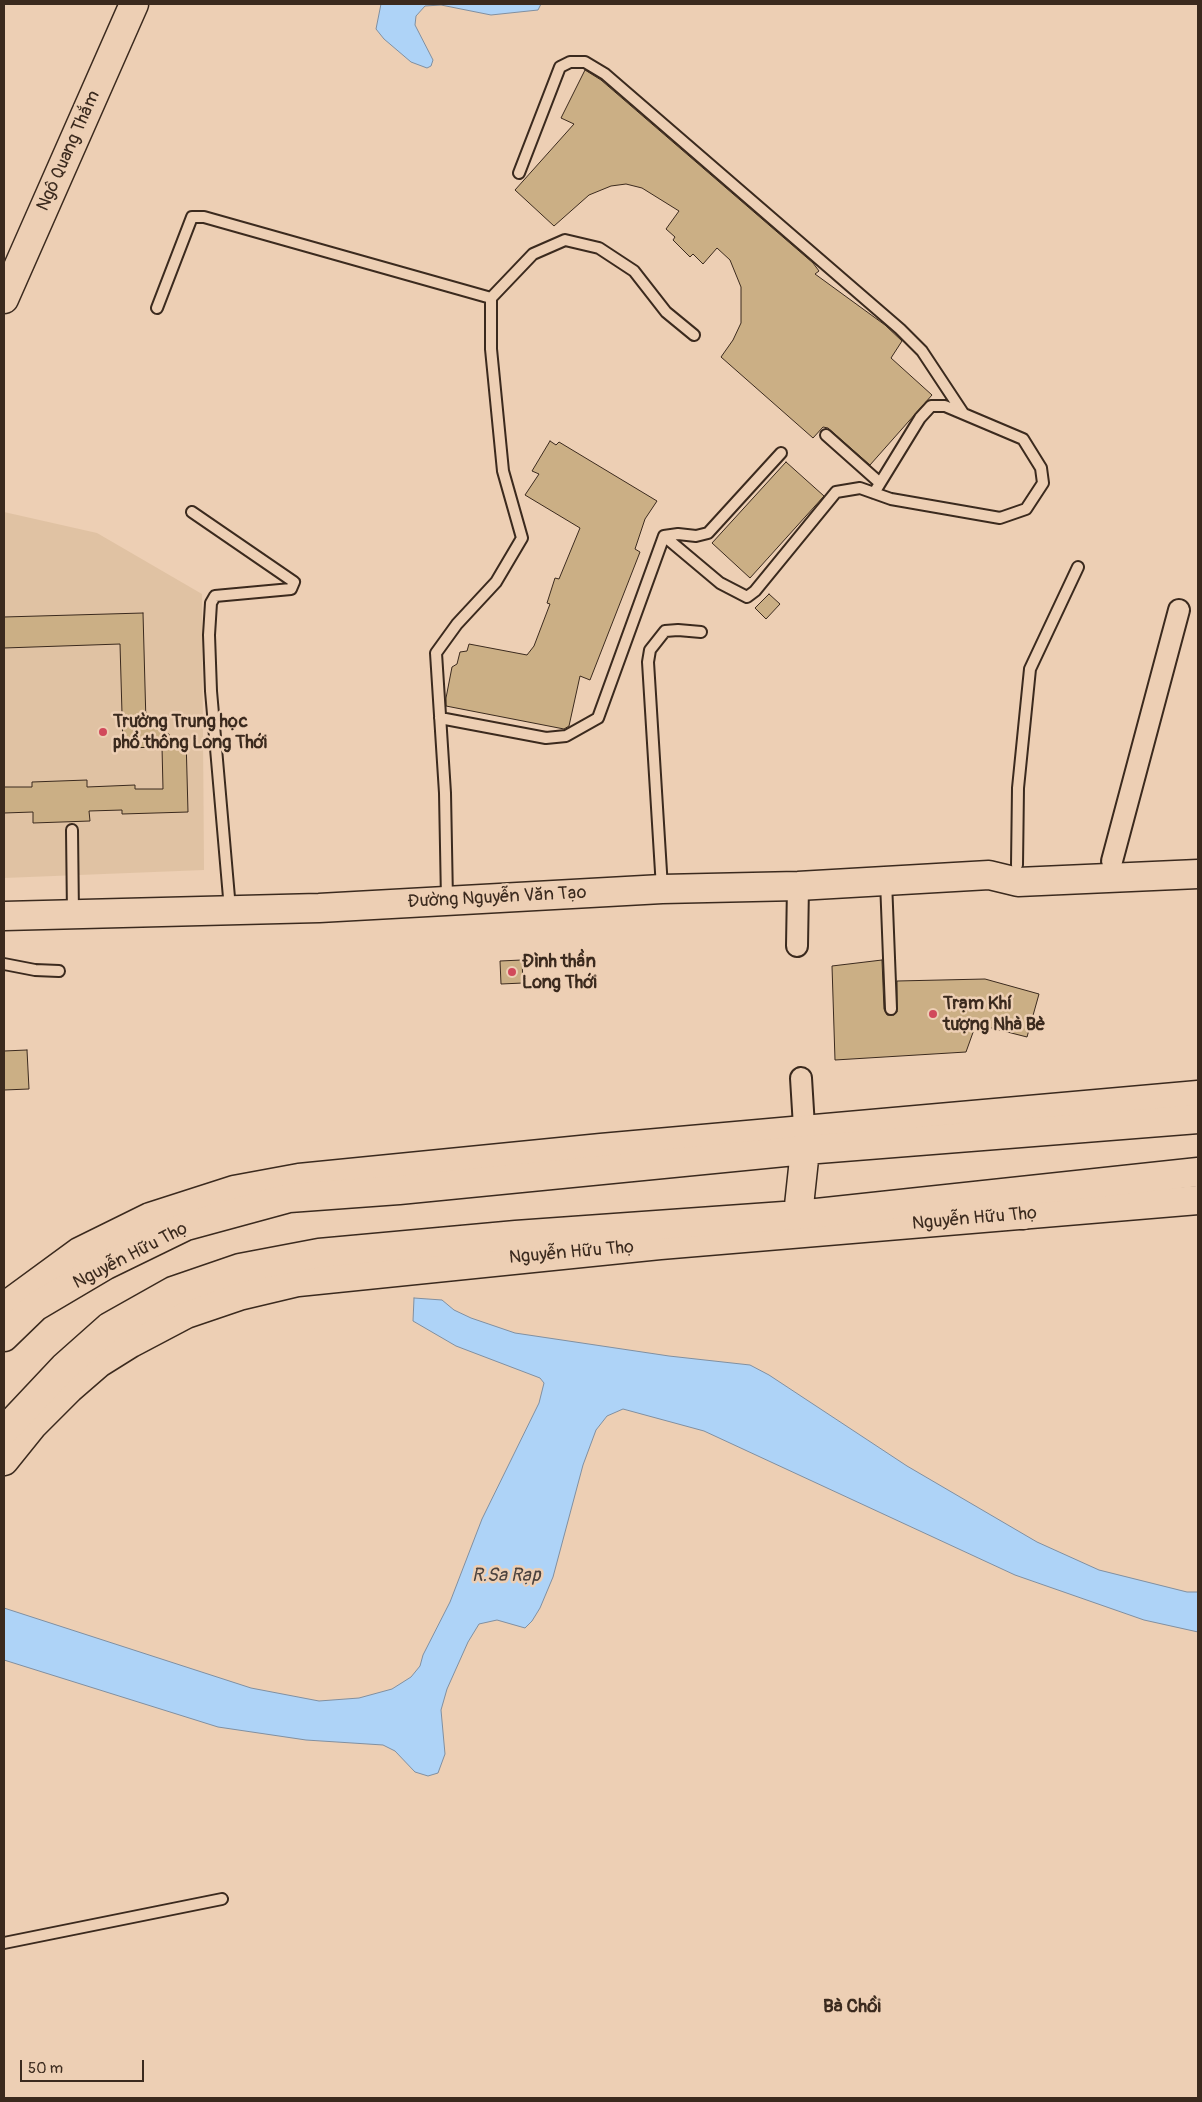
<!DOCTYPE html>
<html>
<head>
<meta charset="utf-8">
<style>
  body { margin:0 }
  #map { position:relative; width:1202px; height:2102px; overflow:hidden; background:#edcfb4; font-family:Pangolin,sans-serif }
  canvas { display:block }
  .frame { position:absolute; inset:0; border:5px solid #3b2a1e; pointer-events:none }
  .scale { position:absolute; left:20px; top:2060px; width:124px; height:22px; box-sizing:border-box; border:2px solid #3b2a1e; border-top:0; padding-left:6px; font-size:15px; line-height:18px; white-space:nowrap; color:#3b2a1e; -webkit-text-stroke:4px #edcfb4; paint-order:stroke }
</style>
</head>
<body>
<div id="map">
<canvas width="1202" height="2102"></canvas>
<div class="frame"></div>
<div class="scale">50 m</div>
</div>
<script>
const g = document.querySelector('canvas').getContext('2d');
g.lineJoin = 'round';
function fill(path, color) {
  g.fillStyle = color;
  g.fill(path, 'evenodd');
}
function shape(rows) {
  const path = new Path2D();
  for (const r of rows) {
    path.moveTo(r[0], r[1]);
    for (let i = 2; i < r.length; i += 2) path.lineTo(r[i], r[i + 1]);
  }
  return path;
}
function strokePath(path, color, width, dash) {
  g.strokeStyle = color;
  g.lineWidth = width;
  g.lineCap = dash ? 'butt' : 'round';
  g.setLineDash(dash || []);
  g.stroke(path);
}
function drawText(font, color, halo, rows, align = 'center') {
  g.font = font + ' Pangolin,sans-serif';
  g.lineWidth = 5;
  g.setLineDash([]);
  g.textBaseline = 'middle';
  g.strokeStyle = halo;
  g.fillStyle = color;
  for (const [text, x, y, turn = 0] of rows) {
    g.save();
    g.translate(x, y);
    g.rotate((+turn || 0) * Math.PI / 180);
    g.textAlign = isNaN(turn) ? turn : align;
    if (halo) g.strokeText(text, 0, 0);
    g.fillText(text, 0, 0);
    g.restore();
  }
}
fill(shape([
  [4,512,97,533,202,594,204,870,4,878]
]), '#e0c2a3');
const water = shape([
  [381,4,541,4,538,10,491,15,441,5,425,6,416,16,415,25,433,60,431,66,427,68,411,62,384,39,376,29,381,4],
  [414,1298,442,1300,454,1310,471,1318,515,1333,669,1356,750,1365,769,1375,907,1466,1037,1542,1099,1570,1187,1592,1198,1592,1198,1632,1144,1620,1015,1575,704,1431,623,1409,607,1416,596,1430,583,1465,553,1577,540,1608,532,1621,525,1628,497,1620,479,1624,468,1642,447,1689,441,1710,445,1754,438,1773,428,1776,415,1772,395,1751,383,1745,306,1740,218,1727,4,1660,4,1608,251,1688,319,1701,359,1698,392,1689,411,1677,420,1666,423,1655,450,1602,482,1519,539,1403,544,1383,540,1378,456,1346,413,1321,414,1298]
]);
fill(water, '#aed3f7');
strokePath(water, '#808fa0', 1);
const building = shape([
  [585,70,601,80,813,263,819,271,815,274,885,325,902,341,891,358,932,395,870,465,828,428,823,427,813,438,721,357,733,340,741,323,741,287,730,260,717,248,703,264,693,254,690,257,673,240,675,237,666,229,679,211,642,188,626,184,611,186,589,195,554,226,515,190,574,124,561,118,585,70],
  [550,441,556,445,559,442,657,501,645,519,635,549,640,552,590,680,580,676,569,726,564,729,446,706,446,698,452,667,457,664,460,652,467,651,469,644,527,655,534,646,550,604,547,603,555,578,559,579,580,528,525,495,539,474,532,471,550,441],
  [786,462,824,496,750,578,712,543,786,462],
  [769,594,780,604,766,619,755,608,769,594],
  [143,613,146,723,164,722,164,734,169,734,169,738,186,738,188,812,122,814,122,810,89,811,90,821,33,823,33,812,4,813,4,787,32,787,32,782,87,780,87,787,135,785,135,789,163,789,162,747,123,748,120,644,4,648,4,617,143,613],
  [522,960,523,983,501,984,500,961,522,960],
  [882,960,884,1009,887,1015,894,1015,897,1012,897,981,985,979,1039,994,1027,1037,976,1024,966,1052,835,1060,832,966,882,960],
  [27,1050,29,1089,4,1090,4,1051,27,1050]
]);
fill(building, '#cbaf85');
strokePath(building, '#3b2a1e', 1);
const lane = shape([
  [519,173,560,67,570,62,585,62,605,74,900,329,922,351,963,413],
  [157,308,192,217,204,217,491,298],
  [826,435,880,483],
  [192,512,294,582,291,589,215,596,211,603,209,635,211,691,230,909],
  [664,536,720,583,747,597,755,591,836,492,860,488,891,499,1000,518,1026,509,1043,483,1041,468,1023,439,945,406,931,406,920,418,874,493],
  [440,718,546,738,566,736,598,718,664,536,678,534,696,536,708,533,781,453],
  [72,830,73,914],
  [1017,865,1018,788,1030,669,1078,567],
  [886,881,891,1009],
  [662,888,648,662,650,650,665,631,678,630,701,632],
  [447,900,445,793,436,653,457,624,496,582,522,538,503,471,491,349,491,298,533,254,565,240,599,248,634,271,666,312,694,335],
  [4,964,35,970,59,971],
  [4,1943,222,1899]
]);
const street = shape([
  [1112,861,1179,610],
  [797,946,798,886],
  [801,1078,805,1143]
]);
const secondary = shape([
  [4,299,134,4],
  [4,916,319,908,662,889,798,886,989,875,1018,882,1198,874],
  [4,1307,79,1252,150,1217,234,1190,299,1178,601,1148,1198,1095],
  [4,1461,33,1425,69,1389,99,1363,131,1343,186,1314,239,1296,298,1282,660,1245,1198,1200]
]);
const primary = shape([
  [1022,1191,1023,1215],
  [798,1215,805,1150],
  [515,1259,516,1235],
  [4,1337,35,1307,106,1265,186,1226,289,1198,399,1190,805,1150,1198,1119],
  [4,1431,64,1367,109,1327,173,1291,240,1268,319,1253,516,1235,798,1215,1198,1172]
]);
strokePath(lane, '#3b2a1e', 14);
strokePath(street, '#3b2a1e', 24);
strokePath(secondary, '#3b2a1e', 31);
strokePath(primary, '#3b2a1e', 31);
strokePath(lane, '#edcfb4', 10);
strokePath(street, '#edcfb4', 20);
strokePath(secondary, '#edcfb4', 28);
strokePath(primary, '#edcfb4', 28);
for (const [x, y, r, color] of [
  [103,732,5,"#d1495b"],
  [512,972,5,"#d1495b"],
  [933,1014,5,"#d1495b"]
]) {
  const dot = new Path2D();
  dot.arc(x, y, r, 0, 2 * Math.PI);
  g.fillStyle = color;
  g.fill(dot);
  strokePath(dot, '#edcfb4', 2);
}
drawText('18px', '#3b2a1e', '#edcfb4', [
  ["Ngô Quang Thắm",69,151,-66],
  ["Đường Nguyễn Văn Tạo",497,898,-3],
  ["Nguyễn Hữu Thọ",975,1219,-5],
  ["Nguyễn Hữu Thọ",572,1253,-5],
  ["Nguyễn Hữu Thọ",131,1256,-27]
]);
drawText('bold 18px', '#3b2a1e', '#edcfb4', [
  ["Trường Trung học",113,722],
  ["phổ thông Long Thới",113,743],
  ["Đình thần",522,962],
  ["Long Thới",522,983],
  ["Trạm Khí",943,1004],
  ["tượng Nhà Bè",943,1025]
], 'left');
drawText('italic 19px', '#4c433f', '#edcfb4', [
  ["R.Sa Rạp",506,1576]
]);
drawText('bold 19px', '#3b2a1e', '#edcfb4', [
  ["Bà Chồi",852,2007]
]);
</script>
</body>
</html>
